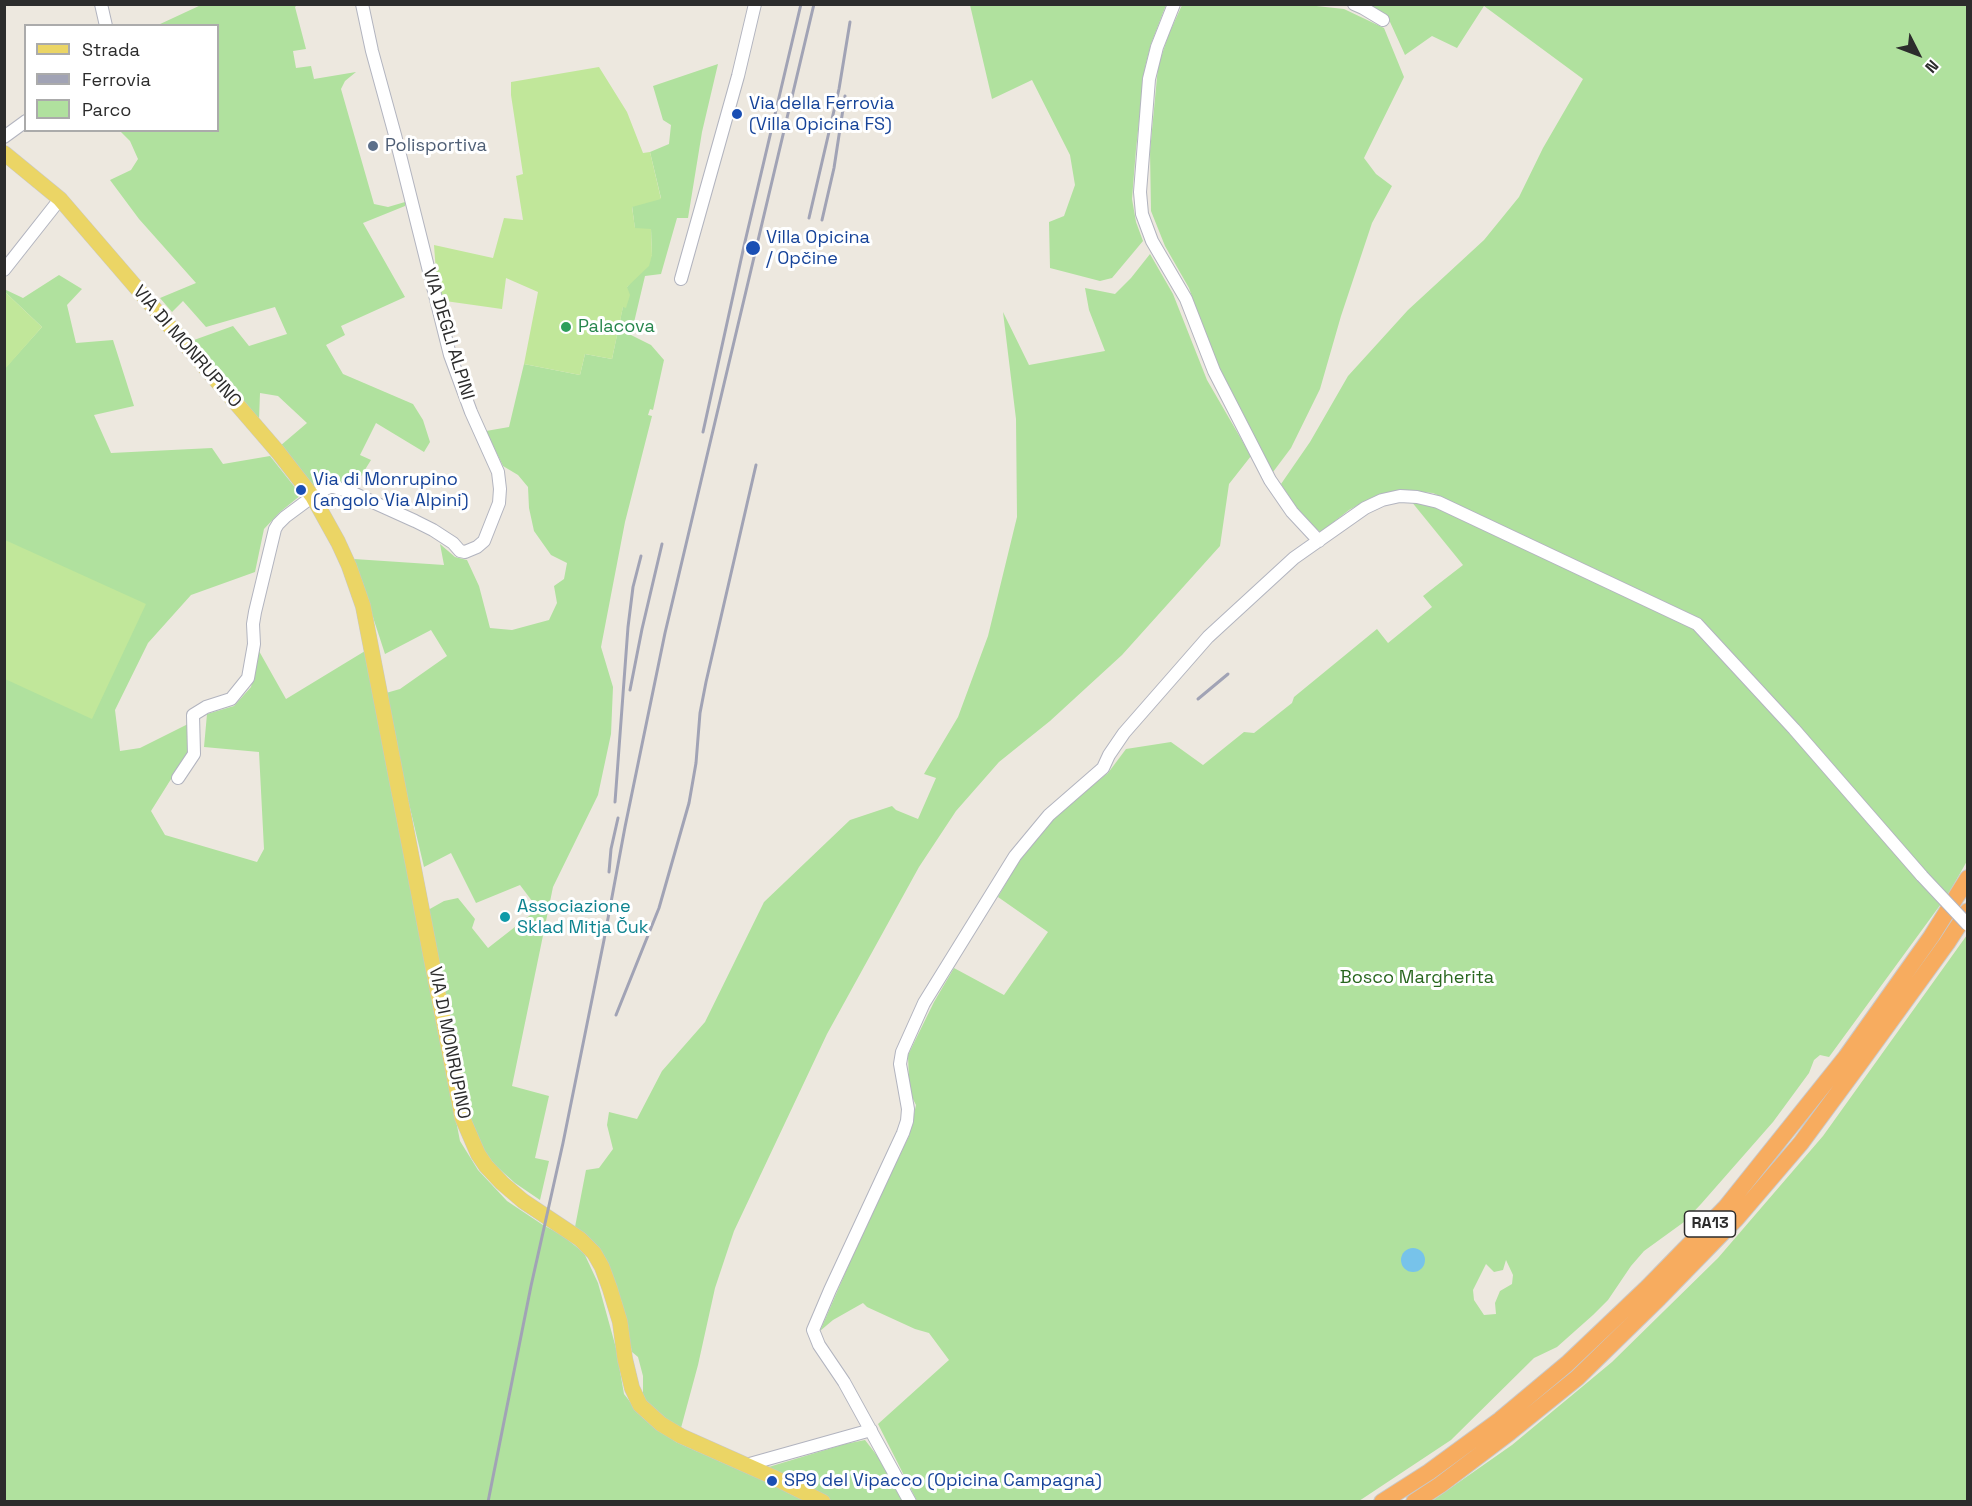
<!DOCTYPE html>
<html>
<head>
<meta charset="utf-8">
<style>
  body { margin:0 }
  #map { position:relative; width:1972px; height:1506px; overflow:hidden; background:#ede8df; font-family:"Space Grotesk",sans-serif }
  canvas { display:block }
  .frame { position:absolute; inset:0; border:6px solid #2c2c2c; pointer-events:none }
  .legend { position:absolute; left:24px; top:24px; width:195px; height:108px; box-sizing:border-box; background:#fff; border:2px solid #ababab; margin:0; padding:8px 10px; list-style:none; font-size:18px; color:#2c2c2c }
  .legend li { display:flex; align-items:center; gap:12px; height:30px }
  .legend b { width:30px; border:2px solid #ababab }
  .north { position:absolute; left:1888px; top:24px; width:60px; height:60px; -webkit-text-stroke:4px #fff; paint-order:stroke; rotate:132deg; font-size:16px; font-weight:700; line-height:24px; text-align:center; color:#2c2c2c }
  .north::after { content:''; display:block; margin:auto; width:21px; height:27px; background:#2c2c2c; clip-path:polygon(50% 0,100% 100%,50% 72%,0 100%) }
</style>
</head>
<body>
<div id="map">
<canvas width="1972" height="1506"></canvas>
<div class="frame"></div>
<ul class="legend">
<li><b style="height:8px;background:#ebd565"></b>Strada</li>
<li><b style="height:8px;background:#a1a3b5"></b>Ferrovia</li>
<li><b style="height:16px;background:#b0e19e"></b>Parco</li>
</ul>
<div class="north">N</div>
</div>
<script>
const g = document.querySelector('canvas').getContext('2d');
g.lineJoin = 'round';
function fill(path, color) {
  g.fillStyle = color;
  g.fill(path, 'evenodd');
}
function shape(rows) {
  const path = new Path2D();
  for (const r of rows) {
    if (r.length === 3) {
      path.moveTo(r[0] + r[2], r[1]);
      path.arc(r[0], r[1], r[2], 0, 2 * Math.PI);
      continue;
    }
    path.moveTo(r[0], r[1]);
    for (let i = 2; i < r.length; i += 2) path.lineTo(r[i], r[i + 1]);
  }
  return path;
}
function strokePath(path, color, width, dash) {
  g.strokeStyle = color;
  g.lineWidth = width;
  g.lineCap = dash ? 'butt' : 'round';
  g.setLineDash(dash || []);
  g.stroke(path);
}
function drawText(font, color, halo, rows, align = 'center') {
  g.font = font + ' "Space Grotesk",sans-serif';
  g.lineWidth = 6;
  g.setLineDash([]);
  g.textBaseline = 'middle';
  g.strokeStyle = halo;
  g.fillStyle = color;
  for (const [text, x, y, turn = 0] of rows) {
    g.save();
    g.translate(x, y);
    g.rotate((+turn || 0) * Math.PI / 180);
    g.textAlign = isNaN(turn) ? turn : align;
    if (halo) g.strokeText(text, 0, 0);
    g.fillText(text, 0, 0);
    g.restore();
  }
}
fill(shape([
  [1298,4,1344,9,1384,28,1404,77,1364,158,1376,174,1392,186,1372,223,1341,316,1320,389,1291,448,1273,472,1220,370,1205,334,1189,288,1165,246,1151,211,1150,151,1158,67,1168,36,1182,5],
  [201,5,297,5,295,7,306,49,293,51,296,68,311,66,314,79,356,72,345,81,341,89,374,204,388,207,405,202,405,206,363,223,405,297,341,326,345,335,326,345,343,374,413,404,423,420,430,442,424,452,376,423,360,455,371,460,353,489,315,488,280,446,307,423,278,396,260,393,259,420,194,340,233,326,249,346,287,334,275,307,206,327,183,301,172,312,160,298,196,283,139,219,110,180,131,170,138,159,130,141,120,131,218,130,218,26,158,25],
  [970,5,1166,5,1151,44,1145,67,1136,149,1132,199,1136,222,1143,241,1112,278,1100,281,1050,268,1049,222,1064,216,1075,185,1070,155,1032,80,992,99],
  [1365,5,1967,5,1967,861,1949,893,1829,1057,1820,1055,1814,1060,1809,1073,1773,1122,1701,1204,1684,1222,1644,1251,1631,1266,1608,1300,1593,1315,1557,1347,1534,1358,1451,1440,1359,1501,917,1501,878,1424,949,1360,929,1333,915,1329,867,1307,863,1303,833,1320,820,1331,867,1223,909,1136,916,1105,911,1095,909,1083,908,1055,934,1002,954,968,1004,995,1048,932,998,897,1018,862,1043,829,1076,798,1108,773,1126,749,1171,742,1203,765,1244,732,1254,733,1292,703,1294,697,1377,629,1388,643,1432,607,1423,596,1463,565,1411,501,1433,506,1693,627,1926,872,1747,669,1699,618,1433,493,1401,490,1371,498,1349,510,1321,532,1309,524,1298,510,1281,484,1310,442,1348,376,1408,310,1484,240,1519,197,1543,148,1583,79,1484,6,1457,48,1432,36,1405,55,1390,22,1381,12],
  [1506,1260,1513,1275,1512,1284,1500,1291,1495,1303,1496,1314,1484,1315,1474,1300,1473,1290,1486,1264,1494,1272,1503,1270],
  [718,64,702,132,688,218,677,218,661,274,645,276,631,335,651,345,664,360,653,410,650,409,648,415,652,416,625,522,601,647,613,687,611,734,598,795,553,887,512,1086,549,1096,535,1158,549,1161,540,1200,515,1183,495,1165,482,1148,469,1121,428,910,444,901,458,898,475,919,472,928,488,948,538,909,520,885,476,903,451,853,424,867,396,749,386,693,400,689,447,656,431,630,385,654,354,559,444,565,440,544,455,557,467,560,479,586,490,628,512,630,549,620,557,603,554,586,564,579,567,563,551,555,534,531,529,508,528,487,518,475,503,466,486,431,509,427,524,364,580,375,585,354,612,359,627,287,652,255,651,229,635,229,632,206,661,198,650,152,669,144,671,125,663,120,653,86],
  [1150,254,1173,294,1207,380,1251,456,1229,484,1220,546,1122,655,1050,721,999,762,956,811,919,867,827,1034,734,1231,715,1288,698,1365,681,1428,658,1415,643,1400,643,1376,638,1357,632,1352,625,1319,612,1276,603,1254,593,1242,575,1227,586,1170,599,1168,613,1149,607,1125,609,1112,637,1119,662,1071,705,1022,764,902,850,820,892,806,896,810,918,819,936,778,924,774,958,717,988,636,1017,517,1016,419,1003,312,1029,365,1105,351,1089,310,1085,288,1115,294,1131,278],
  [59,275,82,289,67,305,76,343,113,340,134,406,94,415,111,453,212,448,223,464,270,456,301,495,280,512,264,529,255,572,191,595,148,643,115,710,120,751,140,748,188,724,188,752,151,811,165,835,257,862,264,849,259,752,204,747,207,714,234,706,251,687,259,651,286,699,365,651,460,1141,478,1170,507,1201,543,1225,562,1235,584,1253,598,1283,616,1348,624,1394,642,1417,676,1442,810,1501,5,1502,4,369,42,327,5,292,4,289,23,298],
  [1967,935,1967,1501,1432,1501,1512,1445,1612,1362,1718,1258,1823,1136],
  [865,1440,882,1462,907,1501,832,1501,762,1469,845,1444]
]), '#b0e19e');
fill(shape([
  [599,67,627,112,643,153,650,152,661,199,632,207,635,228,651,229,652,255,649,266,627,287,630,295,626,308,623,307,612,359,585,354,580,375,524,364,538,292,506,278,502,309,438,300,434,245,493,258,504,218,523,220,516,176,523,174,511,95,511,82],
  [5,292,42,327,5,369],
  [5,540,146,604,92,719,5,679]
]), '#c1e79a');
fill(shape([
  [1413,1260,12]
]), '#77c3ea');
const minor = shape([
  [101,4,106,26],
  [1174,4,1157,47,1149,79,1140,192,1142,214,1152,241,1186,299,1214,371,1270,480,1292,512,1319,541],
  [1354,4,1363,8,1383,20],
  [4,137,26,121],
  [4,270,60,199],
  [681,279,738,76,755,4],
  [178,778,194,754,193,715,206,707,231,699,248,678,254,644,253,624,255,612,275,529,278,524,285,517,316,494,330,487,334,487,353,493,415,521,433,530,453,543,460,551,465,552,477,547,484,541,499,503,500,489,498,472,471,412,450,355,395,135,372,51,362,4],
  [746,1465,871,1430],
  [910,1502,844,1382,819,1345,813,1330,830,1290,903,1133,907,1121,908,1109,900,1064,902,1052,924,1003,1015,856,1049,815,1103,768,1109,755,1124,733,1208,637,1294,558,1365,508,1382,500,1400,496,1417,497,1438,502,1697,624,1794,729,1922,876]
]);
const major = shape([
  [4,153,60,199,278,452,313,497,338,542,349,566,363,606,462,1117,478,1154,486,1166,502,1183,523,1201,580,1239,594,1253,602,1267,610,1289,620,1322,625,1359,632,1388,640,1405,661,1424,681,1436,773,1477,823,1502]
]);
const highway = shape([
  [1382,1502,1429,1472,1500,1420,1567,1364,1648,1287,1726,1207,1846,1057,1931,937,1968,878],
  [1414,1502,1440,1485,1510,1432,1577,1378,1659,1298,1736,1219,1801,1143,1860,1063,1947,943,1968,911]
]);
strokePath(minor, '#b2b4bf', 14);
strokePath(major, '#c8c8c8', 16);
strokePath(highway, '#c8c8c8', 18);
strokePath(minor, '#fff', 12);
strokePath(major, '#ebd565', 15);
strokePath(highway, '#f7ac5f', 16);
strokePath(shape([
  [809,218,839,89,850,22],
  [822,220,834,168,845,96],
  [703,432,744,246,801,4],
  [630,690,642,629,662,544],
  [1198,699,1228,674],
  [615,802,628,627,633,587,641,556],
  [609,872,611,849,618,818],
  [616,1015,659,908,689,803,696,763,700,713,706,682,756,465],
  [488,1502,531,1286,563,1143,604,940,625,827,665,633,814,4]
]), '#a1a3b5', 3);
const minorBridge = shape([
  [1922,876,1968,925]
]);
strokePath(minorBridge, '#b2b4bf', 14, []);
strokePath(minorBridge, '#fff', 12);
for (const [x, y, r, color] of [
  [737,114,6,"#1a4fb4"],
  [373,146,6,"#5c6f8a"],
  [753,248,8,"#1a4fb4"],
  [566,327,6,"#2e9e5b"],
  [301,490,6,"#1a4fb4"],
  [505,917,6,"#0f9aa8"],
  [772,1481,6,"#1a4fb4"]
]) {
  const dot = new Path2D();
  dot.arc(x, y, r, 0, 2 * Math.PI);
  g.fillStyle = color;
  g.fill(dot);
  strokePath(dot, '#fff', 2);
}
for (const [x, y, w] of [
  [1710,1224,51]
]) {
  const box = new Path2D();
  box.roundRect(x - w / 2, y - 13, w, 26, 4.5);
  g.fillStyle = '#fff';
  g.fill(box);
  strokePath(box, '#2c2c2c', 1.5);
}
drawText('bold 16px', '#2c2c2c', null, [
  ["RA13",1710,1224]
]);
drawText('18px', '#164399', '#fff', [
  ["Via della Ferrovia",749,104],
  ["(Villa Opicina FS)",749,125],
  ["Villa Opicina",766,238],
  ["/ Opčine",766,259],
  ["Via di Monrupino",313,480],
  ["(angolo Via Alpini)",313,501],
  ["SP9 del Vipacco (Opicina Campagna)",784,1481]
], 'left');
drawText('18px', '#4e5e75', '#fff', [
  ["Polisportiva",385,146]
], 'left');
drawText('18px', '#27864d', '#fff', [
  ["Palacova",578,327]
], 'left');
drawText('18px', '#2c2c2c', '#fff', [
  ["VIA DEGLI ALPINI",448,334,73],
  ["VIA DI MONRUPINO",187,347,49],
  ["VIA DI MONRUPINO",449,1043,79]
]);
drawText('18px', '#0d838f', '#fff', [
  ["Associazione",517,907],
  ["Sklad Mitja Čuk",517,928]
], 'left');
drawText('18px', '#28671e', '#fff', [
  ["Bosco Margherita",1417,978]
]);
</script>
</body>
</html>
